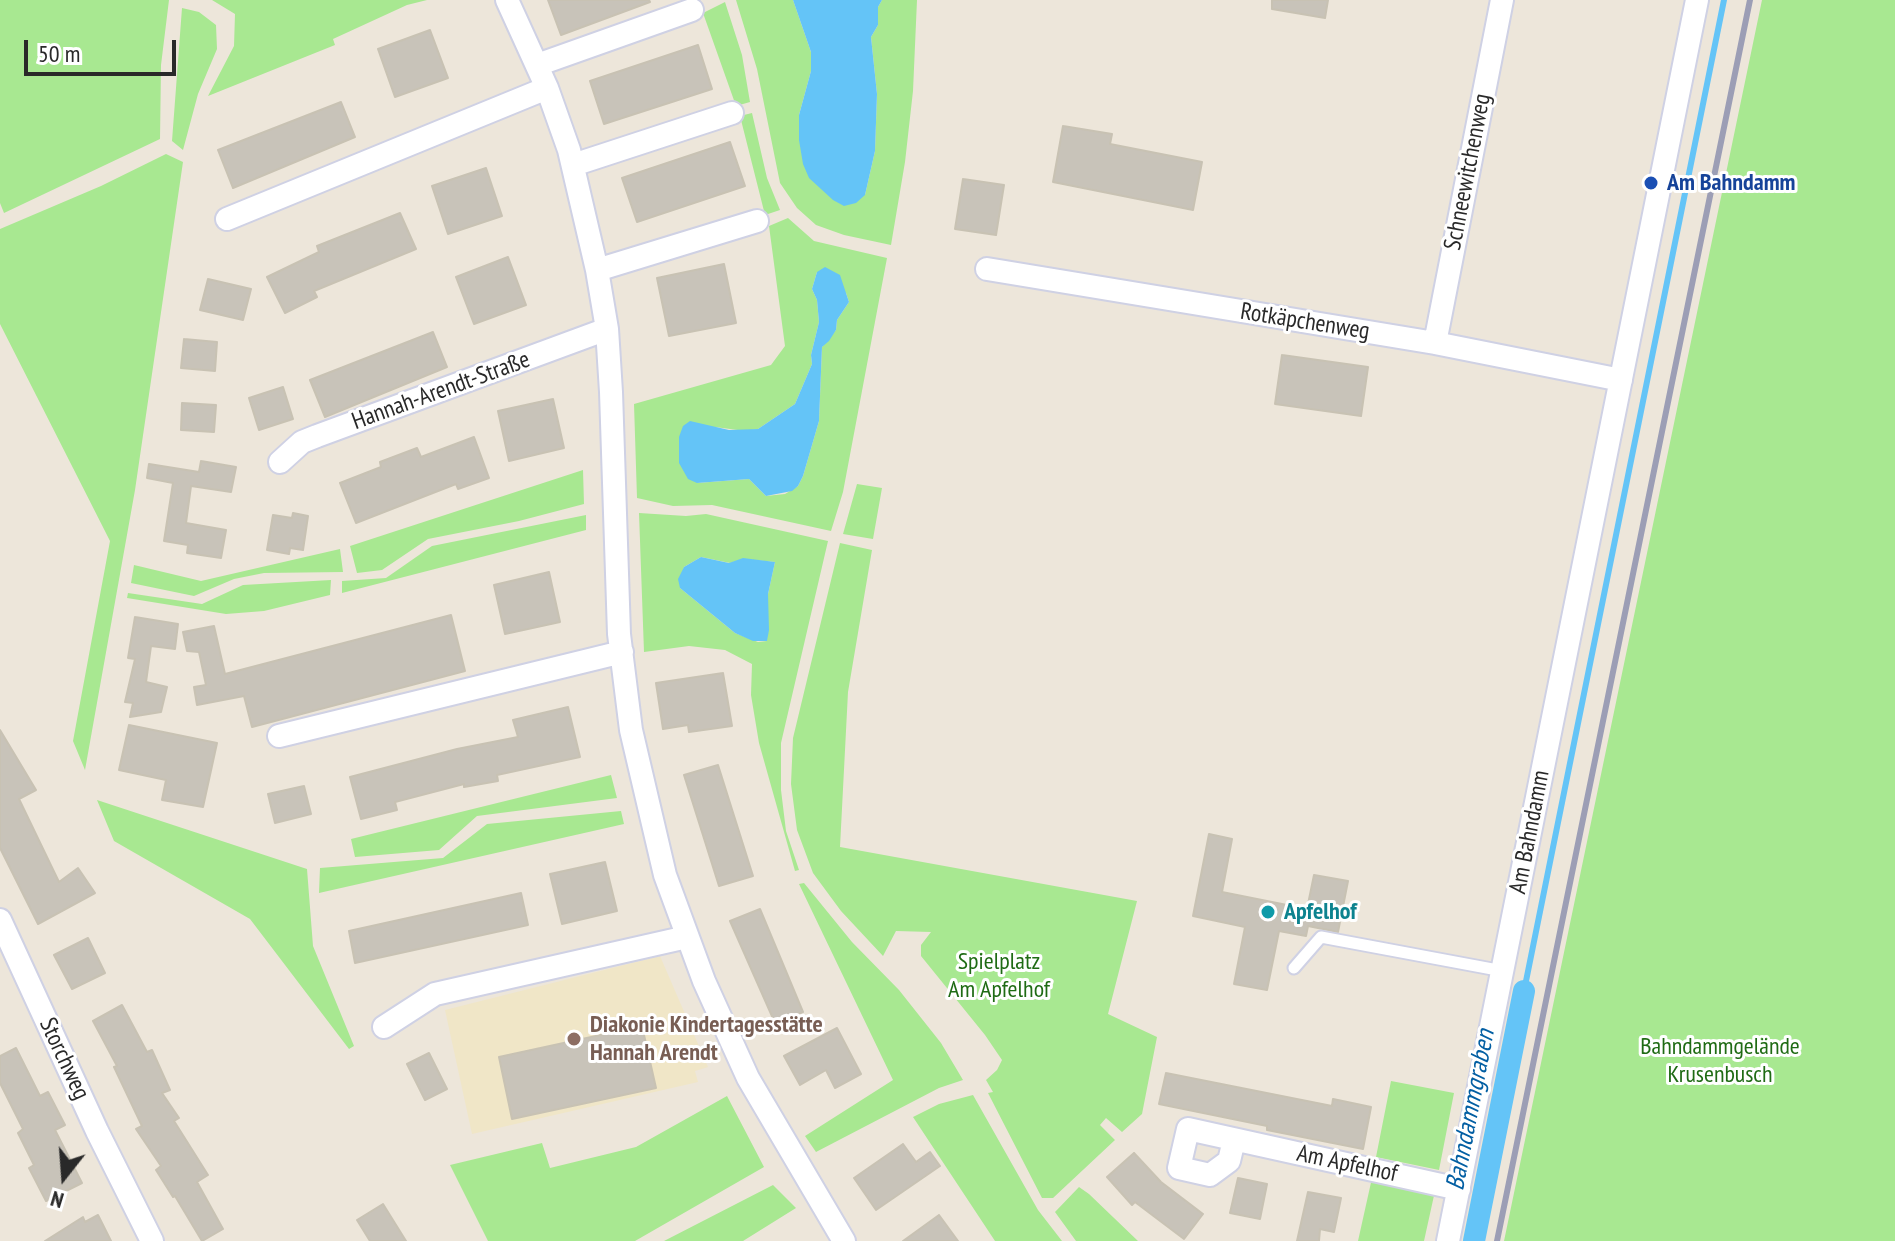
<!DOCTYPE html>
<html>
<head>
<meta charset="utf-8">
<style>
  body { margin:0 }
  #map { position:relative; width:1895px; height:1241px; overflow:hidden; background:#ede6da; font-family:"PT Sans Narrow",sans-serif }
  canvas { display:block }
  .north { position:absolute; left:24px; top:1137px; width:80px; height:80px; -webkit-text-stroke:6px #fff; paint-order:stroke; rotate:197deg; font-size:22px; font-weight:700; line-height:32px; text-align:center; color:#292929 }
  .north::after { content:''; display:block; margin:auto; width:28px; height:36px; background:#292929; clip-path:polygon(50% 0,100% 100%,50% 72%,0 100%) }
  .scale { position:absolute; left:24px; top:40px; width:152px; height:36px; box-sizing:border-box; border:4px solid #292929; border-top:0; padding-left:10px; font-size:24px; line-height:28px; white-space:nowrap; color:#292929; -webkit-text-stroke:6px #fff; paint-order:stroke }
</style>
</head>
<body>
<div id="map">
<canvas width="1895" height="1241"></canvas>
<div class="north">N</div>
<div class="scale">50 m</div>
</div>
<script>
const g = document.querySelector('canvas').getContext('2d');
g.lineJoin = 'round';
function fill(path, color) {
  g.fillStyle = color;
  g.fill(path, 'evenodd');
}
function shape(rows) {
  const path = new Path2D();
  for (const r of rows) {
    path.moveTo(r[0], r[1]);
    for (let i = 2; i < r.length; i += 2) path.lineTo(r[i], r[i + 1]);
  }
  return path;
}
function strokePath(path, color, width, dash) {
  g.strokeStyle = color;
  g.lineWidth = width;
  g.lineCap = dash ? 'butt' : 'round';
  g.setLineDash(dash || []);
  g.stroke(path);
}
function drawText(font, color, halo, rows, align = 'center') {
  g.font = font + ' "PT Sans Narrow",sans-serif';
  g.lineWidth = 6;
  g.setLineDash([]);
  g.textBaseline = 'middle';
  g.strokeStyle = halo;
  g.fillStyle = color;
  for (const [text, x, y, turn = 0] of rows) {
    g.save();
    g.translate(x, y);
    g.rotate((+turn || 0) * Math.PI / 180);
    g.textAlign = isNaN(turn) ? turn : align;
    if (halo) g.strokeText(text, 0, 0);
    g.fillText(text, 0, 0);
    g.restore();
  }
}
fill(shape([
  [660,956,708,1067,695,1071,698,1082,472,1134,445,1010]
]), '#f0e6c7');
fill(shape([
  [0,0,169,0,161,65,160,139,4,213,0,203],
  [212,0,427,0,407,5,333,39,335,45,208,96,234,46,235,14],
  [736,0,793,0,811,52,811,71,799,115,865,195,875,151,877,94,871,37,878,25,878,7,882,0,917,0,913,91,905,162,891,245,844,235,816,225,797,208,780,183,757,69],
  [1762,0,1895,0,1895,1241,1504,1241],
  [725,2,742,55,750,102,736,106,703,13],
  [182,8,199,12,216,25,217,49,198,94,183,150,172,141],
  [752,113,767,178,780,210,765,215,740,116],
  [166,154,183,162,135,490,85,770,73,741,110,541,0,324,0,229,101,186],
  [788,218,814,241,887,258,843,492,831,531,712,505,673,506,637,498,634,404,771,365,785,346,769,226],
  [817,272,846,293,849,302,837,320,836,330,822,347,819,421,803,476,798,486,785,494,766,496,749,479,697,483,715,427,745,431,758,429,795,404,812,364,811,355,819,322,817,300,812,289],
  [583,470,584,504,519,521,428,539,382,570,357,573,350,546],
  [857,484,882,488,873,539,843,534],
  [639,513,686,516,706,514,828,541,781,743,781,790,786,831,799,870,795,871,759,743,751,695,752,664,725,650,689,646,644,652],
  [701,557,730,563,743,559,775,562,768,594,767,641,758,642,735,633,680,588,684,567],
  [586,515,586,530,342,593,342,581,386,578,432,546],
  [840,543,872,550,848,692,840,847,1137,901,1108,1014,1157,1037,1142,1114,1122,1132,1106,1118,1100,1125,1115,1140,1053,1198,1042,1198,988,1093,993,1092,986,1080,997,1070,1002,1060,985,1035,921,956,921,945,931,932,896,931,883,956,841,911,813,873,797,830,791,784,793,738],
  [340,549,343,572,264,573,234,579,194,596,131,583,134,565,201,581],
  [331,580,330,595,264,611,226,614,127,598,128,593,202,604,243,585],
  [611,775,617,798,477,816,439,850,355,857,351,839],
  [97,800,307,869,313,946,354,1046,349,1049,250,919,114,841],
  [621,811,624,824,319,893,320,868,443,858,487,824],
  [804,883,852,942,899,990,941,1043,963,1080,939,1088,816,1152,805,1136,893,1080,799,884],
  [1391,1081,1454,1093,1439,1170,1376,1157],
  [973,1095,1038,1210,1062,1241,995,1241,913,1117,939,1104],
  [727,1096,764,1167,635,1241,488,1241,450,1165,542,1143,550,1168,636,1147],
  [1372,1178,1435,1191,1424,1241,1358,1241],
  [773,1185,796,1208,743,1241,664,1241],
  [1079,1187,1089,1194,1138,1241,1076,1241,1055,1212]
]), '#a8e891');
fill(shape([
  [793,0,882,0,878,7,878,25,871,37,877,94,875,151,865,195,856,203,844,206,833,200,809,178,803,164,799,140,799,115,811,71,811,52],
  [825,267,840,275,849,302,837,320,836,330,829,341,822,347,819,421,803,476,798,486,792,491,766,496,749,479,697,483,688,479,679,463,679,437,683,426,690,421,729,430,758,429,795,404,812,364,811,355,819,322,817,300,812,289,817,272],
  [701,557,729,563,743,558,775,562,768,594,769,630,767,641,753,641,735,633,680,588,678,579,684,567]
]), '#64c4f7');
strokePath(shape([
  [1524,991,1724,0]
]), '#64c4f7', 6);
strokePath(shape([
  [1474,1241,1524,991]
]), '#64c4f7', 22);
const building = shape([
  [548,0,649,0,650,2,561,35,548,0],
  [1272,0,1328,0,1325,18,1272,9,1272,0],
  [430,30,448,78,395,97,378,49,430,30],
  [698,45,712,89,604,124,590,81,698,45],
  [341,102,355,137,233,188,218,150,341,102],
  [1063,126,1112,134,1110,144,1202,162,1193,210,1053,182,1063,126],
  [730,142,745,186,637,222,622,178,730,142],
  [486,168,502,216,448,234,432,186,486,168],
  [963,179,1004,185,996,235,955,229,963,179],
  [400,213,416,249,314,291,317,297,285,313,267,277,319,252,317,246,400,213],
  [508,257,526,305,474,324,456,277,508,257],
  [724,264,736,323,669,336,657,278,724,264],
  [208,279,251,289,243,320,200,310,208,279],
  [433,332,447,367,325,417,310,380,433,332],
  [184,339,217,342,215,371,181,368,184,339],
  [1282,355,1368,367,1361,416,1275,404,1282,355],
  [283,387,293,419,259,430,249,398,283,387],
  [553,399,564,448,509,461,498,411,553,399],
  [182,403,216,405,214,432,181,430,182,403],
  [474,437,489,478,458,489,456,484,356,523,340,483,381,467,380,462,417,448,421,457,474,437],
  [201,461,236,467,231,492,191,486,186,523,226,530,221,558,187,553,188,545,164,541,173,483,147,478,149,464,199,472,201,461],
  [293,513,308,516,303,550,290,548,289,554,267,550,273,515,292,518,293,513],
  [549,572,560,622,505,634,494,585,549,572],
  [451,615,465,671,252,727,244,696,197,705,194,687,206,685,199,652,187,651,183,632,214,626,225,674,451,615],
  [135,617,178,624,175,649,151,646,146,682,167,687,161,712,130,717,133,703,125,702,135,659,128,658,135,617],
  [723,673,732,726,689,732,688,725,663,729,656,683,723,673],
  [568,707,580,757,497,775,498,781,464,787,464,784,395,802,397,810,361,819,350,777,457,749,518,737,513,720,568,707],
  [129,725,217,743,203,807,162,800,166,780,119,770,129,725],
  [0,730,36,790,19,799,59,882,78,868,95,893,38,924,0,848,0,730],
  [718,765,753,876,719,886,684,775,718,765],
  [304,786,311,814,275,823,268,794,304,786],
  [1209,834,1232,839,1222,892,1307,909,1314,875,1348,881,1338,932,1308,926,1306,936,1279,931,1267,990,1234,984,1245,927,1193,916,1209,834],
  [605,862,617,911,562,924,550,874,605,862],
  [521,893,528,925,355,963,349,931,521,893],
  [760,909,803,1012,775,1023,730,921,760,909],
  [88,938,105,973,72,989,54,955,88,938],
  [122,1005,147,1052,152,1050,170,1090,162,1093,179,1118,174,1121,208,1175,197,1182,223,1229,202,1241,175,1196,173,1197,156,1170,161,1166,136,1129,142,1126,114,1067,117,1066,93,1021,122,1005],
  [642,1026,656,1088,512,1119,499,1057,642,1026],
  [837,1028,861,1074,835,1088,826,1070,800,1085,784,1056,837,1028],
  [16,1048,40,1096,48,1092,65,1125,55,1130,82,1183,46,1201,29,1168,34,1165,18,1133,23,1129,0,1083,0,1056,16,1048],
  [429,1053,447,1089,425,1100,407,1064,429,1053],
  [1166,1073,1332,1106,1333,1099,1371,1107,1363,1149,1267,1130,1267,1126,1159,1104,1166,1073],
  [903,1144,916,1162,930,1152,940,1166,876,1210,854,1178,903,1144],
  [1134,1153,1161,1182,1203,1214,1184,1239,1135,1202,1132,1205,1107,1177,1134,1153],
  [1238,1178,1267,1184,1260,1219,1230,1213,1238,1178],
  [1308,1192,1341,1198,1334,1232,1320,1229,1319,1241,1297,1241,1308,1192],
  [383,1204,406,1241,370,1241,357,1220,383,1204],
  [98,1215,111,1241,45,1241,83,1217,85,1222,98,1215],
  [939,1215,958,1241,903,1241,939,1215]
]);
fill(building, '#c8c3b9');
strokePath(building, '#c8c2b3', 2);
const service = shape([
  [1294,968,1321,937,1503,971]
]);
const minor = shape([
  [507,0,547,88,569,150,597,270,607,329,611,392,619,634,631,730,665,875,704,981,748,1078,844,1241],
  [537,65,692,10],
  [573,165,732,113],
  [227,219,547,88],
  [987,269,1435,343,1621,380],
  [597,270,757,221],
  [1435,343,1502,0],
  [280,462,302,442,317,436,607,329],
  [279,736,622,652],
  [0,920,97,1131,152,1241],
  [384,1027,435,994,687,937],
  [1234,1140,1229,1161,1210,1175,1179,1168,1188,1129,1459,1189],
  [1448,1241,1697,0]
]);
strokePath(service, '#cfd1e4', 15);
strokePath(minor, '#cfd1e4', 26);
strokePath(service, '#fff', 11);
strokePath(minor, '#fff', 22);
strokePath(shape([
  [1497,1241,1750,0]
]), '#9c9eb5', 6);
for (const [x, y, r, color] of [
  [1651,183,8,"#1a4fb4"],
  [1268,912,8,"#0f9aa8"],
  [574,1039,8,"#8d6e63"]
]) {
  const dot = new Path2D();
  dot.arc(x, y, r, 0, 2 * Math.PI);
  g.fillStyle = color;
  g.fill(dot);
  strokePath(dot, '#fff', 3);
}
drawText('24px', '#292929', '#fff', [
  ["Schneewitchenweg",1468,172,-79],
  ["Rotkäpchenweg",1305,322,9],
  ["Hannah-Arendt-Straße",441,391,-20],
  ["Am Bahndamm",1530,832,-79],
  ["Storchweg",64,1059,65],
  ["Am Apfelhof",1347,1164,12]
]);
drawText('bold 24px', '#164399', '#fff', [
  ["Am Bahndamm",1667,183]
], 'left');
drawText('bold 24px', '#0d838f', '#fff', [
  ["Apfelhof",1284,912]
], 'left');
drawText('24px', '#1f6b14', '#fff', [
  ["Spielplatz",999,962],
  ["Am Apfelhof",999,990],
  ["Bahndammgelände",1720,1047],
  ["Krusenbusch",1720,1075]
]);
drawText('bold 24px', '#785e54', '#fff', [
  ["Diakonie Kindertagesstätte",590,1025],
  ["Hannah Arendt",590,1053]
], 'left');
drawText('italic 26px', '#035fa3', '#fff', [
  ["Bahndammgraben",1471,1110,-79]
]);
</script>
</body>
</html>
